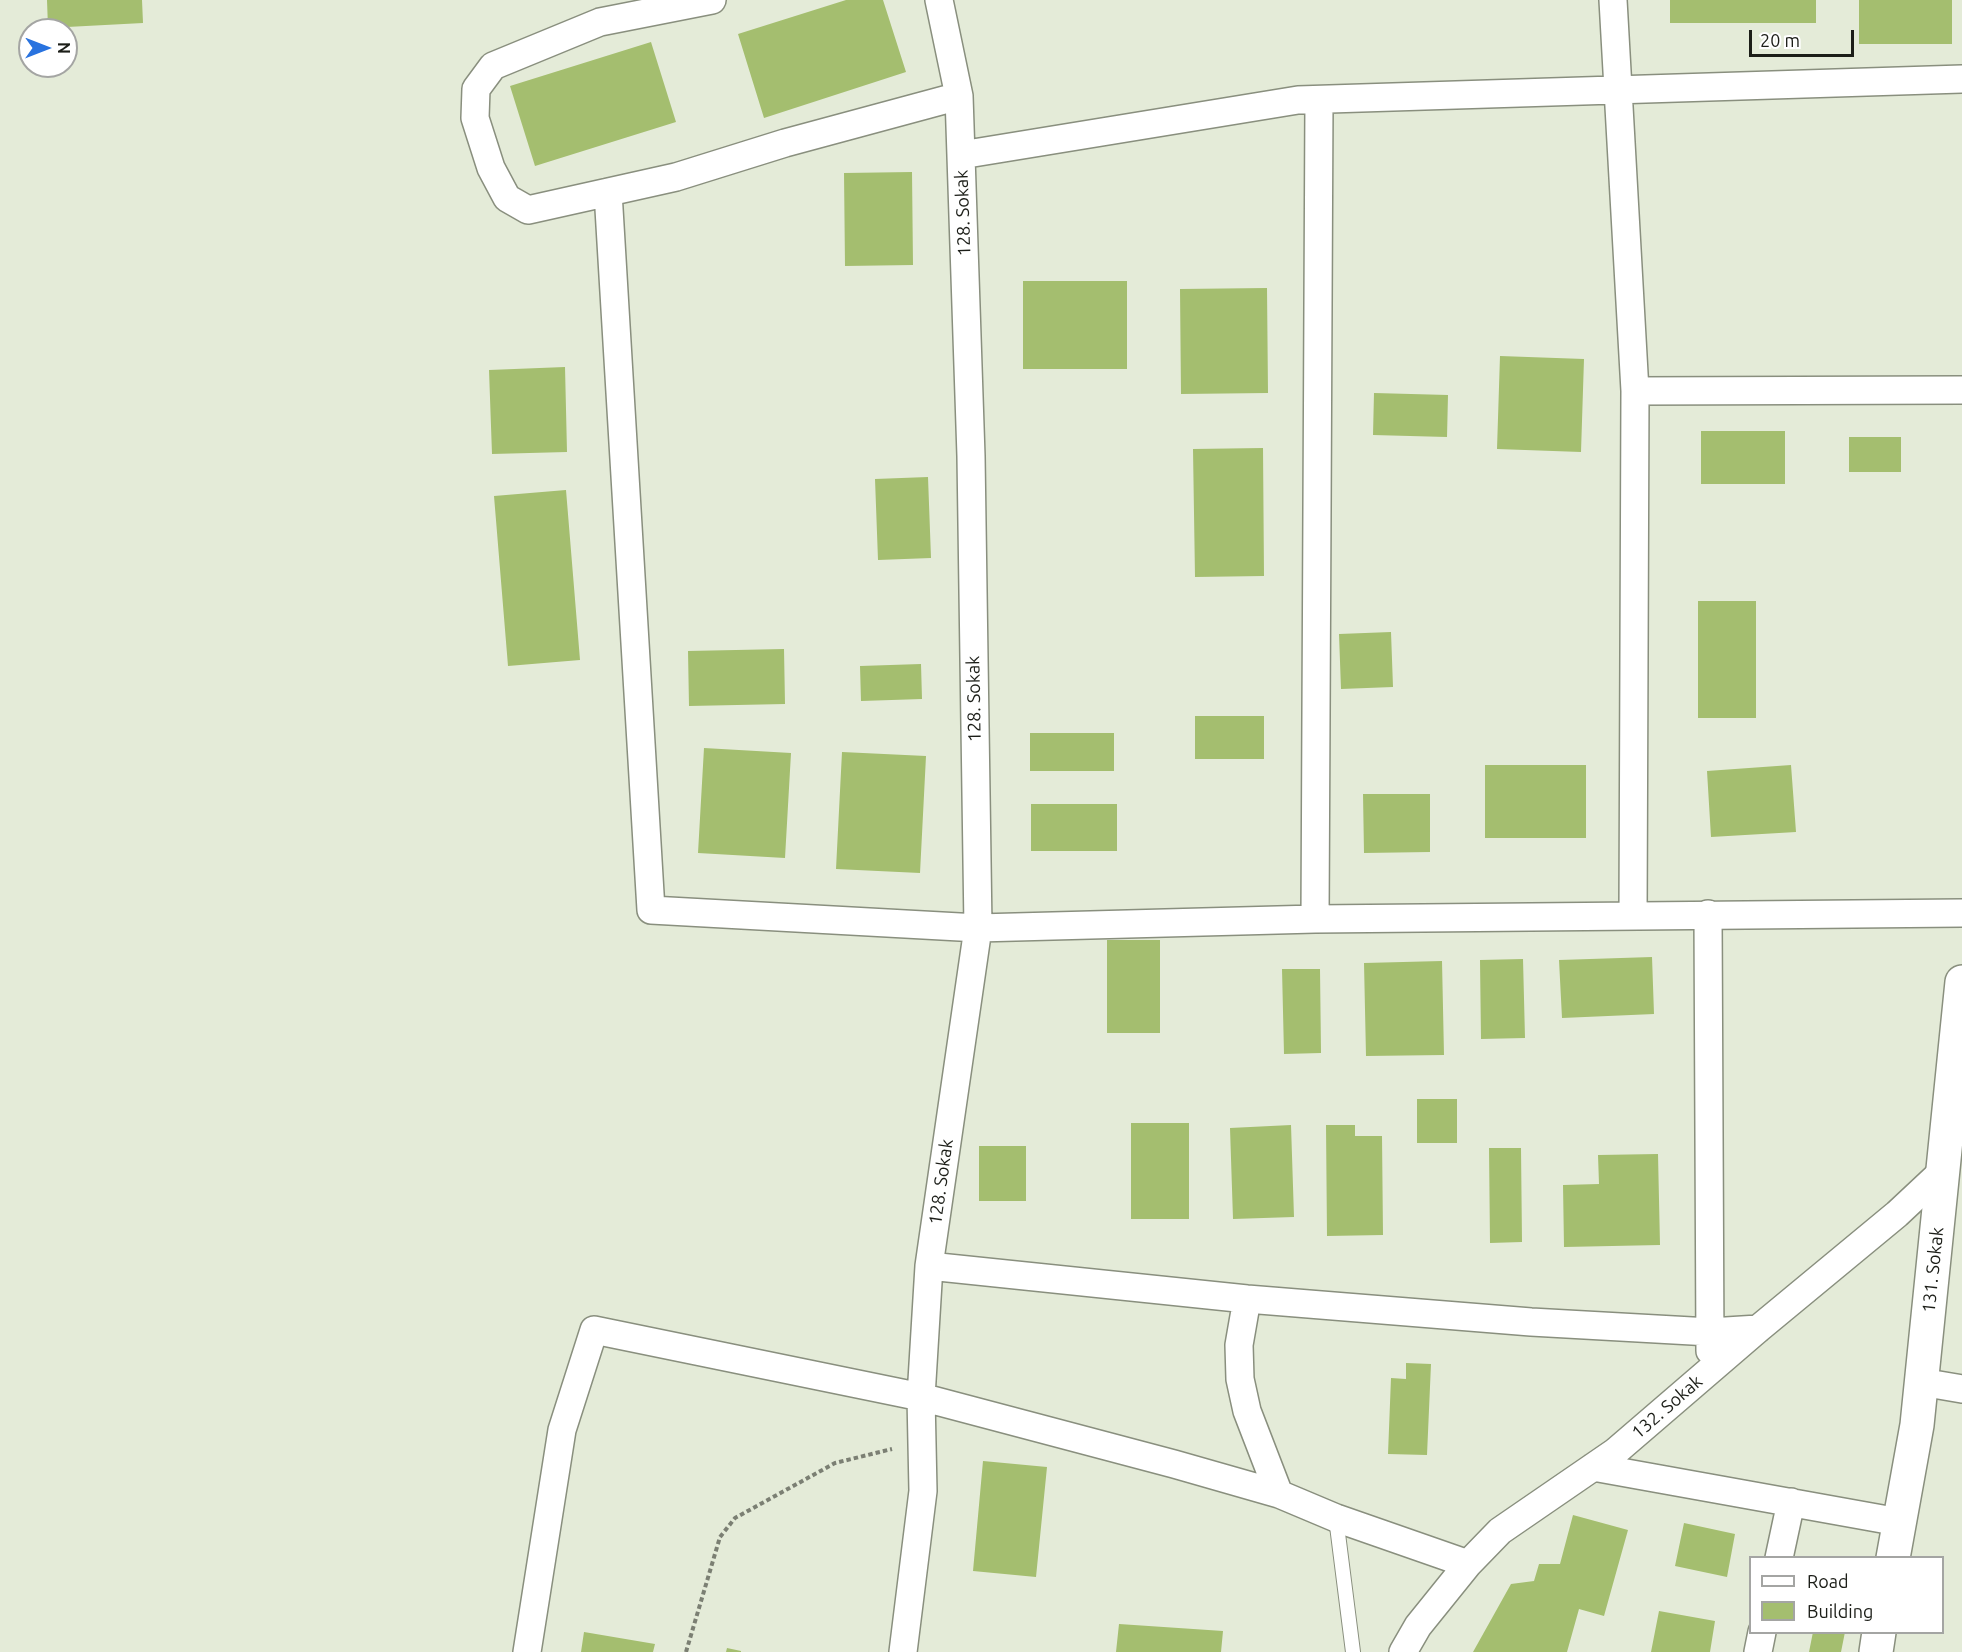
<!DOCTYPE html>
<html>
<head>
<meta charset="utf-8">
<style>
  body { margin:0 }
  #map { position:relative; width:1962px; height:1652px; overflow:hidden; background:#e4ebd8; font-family:Ubuntu,sans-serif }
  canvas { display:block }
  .legend { position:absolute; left:1749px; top:1556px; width:195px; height:78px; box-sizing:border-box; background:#fff; border:2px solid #a4a5a3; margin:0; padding:8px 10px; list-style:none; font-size:18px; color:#1c1e18 }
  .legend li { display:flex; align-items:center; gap:12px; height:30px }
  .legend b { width:30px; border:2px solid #a4a5a3 }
  .north { position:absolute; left:18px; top:18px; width:60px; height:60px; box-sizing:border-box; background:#fff; border:2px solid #a4a5a3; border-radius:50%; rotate:90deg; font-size:16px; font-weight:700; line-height:24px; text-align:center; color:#1c1e18 }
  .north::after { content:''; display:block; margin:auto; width:21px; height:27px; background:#2973df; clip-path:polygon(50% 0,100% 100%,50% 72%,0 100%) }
  .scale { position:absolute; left:1749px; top:30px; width:105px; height:27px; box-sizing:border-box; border:3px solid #1c1e18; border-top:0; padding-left:8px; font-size:18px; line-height:21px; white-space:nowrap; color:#1c1e18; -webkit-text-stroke:4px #fff; paint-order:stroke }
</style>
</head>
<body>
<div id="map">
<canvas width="1962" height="1652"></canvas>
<ul class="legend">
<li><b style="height:8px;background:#fff"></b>Road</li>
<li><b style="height:16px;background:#a4be6f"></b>Building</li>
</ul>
<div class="north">N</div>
<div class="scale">20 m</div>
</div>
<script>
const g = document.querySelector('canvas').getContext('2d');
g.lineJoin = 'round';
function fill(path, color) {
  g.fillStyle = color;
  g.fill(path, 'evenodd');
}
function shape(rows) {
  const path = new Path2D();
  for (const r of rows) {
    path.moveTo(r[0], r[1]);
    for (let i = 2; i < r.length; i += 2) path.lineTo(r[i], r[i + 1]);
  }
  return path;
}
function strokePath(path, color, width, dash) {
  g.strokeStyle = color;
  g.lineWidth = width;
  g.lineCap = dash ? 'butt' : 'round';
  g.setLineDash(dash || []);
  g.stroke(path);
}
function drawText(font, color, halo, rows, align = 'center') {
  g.font = font + ' Ubuntu,sans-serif';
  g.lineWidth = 4.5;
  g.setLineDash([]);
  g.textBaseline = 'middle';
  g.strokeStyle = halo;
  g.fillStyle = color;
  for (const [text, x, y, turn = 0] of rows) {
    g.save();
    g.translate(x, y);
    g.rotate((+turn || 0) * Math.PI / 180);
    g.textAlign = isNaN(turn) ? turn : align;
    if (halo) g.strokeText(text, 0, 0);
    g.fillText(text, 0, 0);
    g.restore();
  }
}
fill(shape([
  [47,0,142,0,143,23,48,28],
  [846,0,883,0,906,72,764,118,738,34],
  [1670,0,1816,0,1816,23,1670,23],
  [1859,0,1952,0,1952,44,1859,44],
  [651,42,676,122,535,166,510,86],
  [912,172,913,265,845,266,844,173],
  [1023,281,1127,281,1127,369,1023,369],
  [1267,288,1268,393,1181,394,1180,289],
  [1500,356,1584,359,1581,452,1497,449],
  [565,367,567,452,492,454,489,370],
  [1374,393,1448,395,1447,437,1373,435],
  [1701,431,1785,431,1785,484,1701,484],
  [1849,437,1901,437,1901,472,1849,472],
  [1263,448,1264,576,1195,577,1193,449],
  [928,477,931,558,878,560,875,479],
  [566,490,580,660,508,666,494,496],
  [1698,601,1756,601,1756,718,1698,718],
  [1391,632,1393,687,1341,689,1339,634],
  [784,649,785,704,689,706,688,651],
  [921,664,922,699,861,701,860,666],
  [1195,716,1264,716,1264,759,1195,759],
  [1030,733,1114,733,1114,771,1030,771],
  [704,748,791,753,785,858,698,853],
  [842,752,926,756,920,873,836,869],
  [1485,765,1586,765,1586,838,1485,838],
  [1791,765,1796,832,1711,837,1707,771],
  [1363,794,1430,794,1430,852,1364,853],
  [1031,804,1117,804,1117,851,1031,851],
  [1107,940,1160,940,1160,1033,1107,1033],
  [1652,957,1654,1014,1562,1018,1559,960],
  [1523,959,1525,1038,1481,1039,1480,960],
  [1442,961,1444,1055,1366,1056,1364,963],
  [1282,969,1320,969,1321,1053,1284,1054],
  [1417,1099,1457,1099,1457,1143,1417,1143],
  [1131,1123,1189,1123,1189,1219,1131,1219],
  [1291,1125,1294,1217,1233,1219,1230,1128],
  [1326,1125,1355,1125,1355,1136,1382,1136,1383,1235,1327,1236],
  [979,1146,1026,1146,1026,1201,979,1201],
  [1489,1148,1521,1148,1522,1242,1490,1243],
  [1658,1154,1660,1245,1564,1247,1563,1185,1599,1184,1598,1155],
  [1406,1363,1431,1364,1427,1455,1388,1454,1391,1378,1406,1379],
  [983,1461,1047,1467,1036,1577,973,1571],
  [1573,1515,1628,1530,1604,1616,1579,1609,1567,1652,1473,1652,1511,1584,1534,1581,1539,1564,1560,1564],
  [1684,1523,1735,1534,1727,1577,1675,1566],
  [1659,1611,1715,1621,1710,1652,1651,1652],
  [1119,1624,1223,1631,1221,1652,1116,1652],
  [584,1632,655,1644,653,1652,581,1652],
  [1813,1632,1845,1632,1841,1652,1809,1652],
  [727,1648,741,1651,741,1652,726,1652]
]), '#a4be6f');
const service = shape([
  [1336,1518,1353,1652]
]);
const minor = shape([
  [712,0,600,22,493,66,476,89,475,118,491,168,507,198,528,210,676,177,785,143,959,96],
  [1613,0,1635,391,1633,916],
  [961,155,1298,100,1962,79],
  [608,192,651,910,978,928,1315,919,1962,913],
  [1635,391,1962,390],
  [1708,914,1710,1351],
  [1315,919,1319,100],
  [929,1266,1247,1299,1531,1322,1710,1332,1758,1329],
  [1247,1299,1239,1345,1240,1379,1247,1411,1279,1494],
  [1921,1382,1962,1389],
  [1593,1467,1899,1522],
  [1779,1558,1791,1502],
  [527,1652,562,1430,594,1330,921,1397,1174,1464,1279,1494,1336,1518,1468,1564],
  [903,1652,923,1491,921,1397,929,1266,978,928,971,456,959,96,939,0],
  [1403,1652,1418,1626,1468,1564,1500,1531,1615,1452,1758,1329,1897,1214,1944,1170],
  [1758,1652,1762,1632]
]);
const tertiary = shape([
  [1893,1558,1917,1425,1962,982],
  [1876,1652,1879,1632]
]);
strokePath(service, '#898f7e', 16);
strokePath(minor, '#898f7e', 30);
strokePath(tertiary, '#898f7e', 36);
strokePath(shape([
  [686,1652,720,1537,735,1518,835,1463,892,1449]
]), '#7b7f73', 4, [4.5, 3]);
strokePath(service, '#fff', 14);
strokePath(minor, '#fff', 27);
strokePath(tertiary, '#fff', 33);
drawText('18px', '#1c1e18', '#fff', [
  ["128. Sokak",963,213,-92],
  ["128. Sokak",974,699,-91],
  ["128. Sokak",941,1182,-82],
  ["131. Sokak",1933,1270,-84],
  ["132. Sokak",1667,1407,-41]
]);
</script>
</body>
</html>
